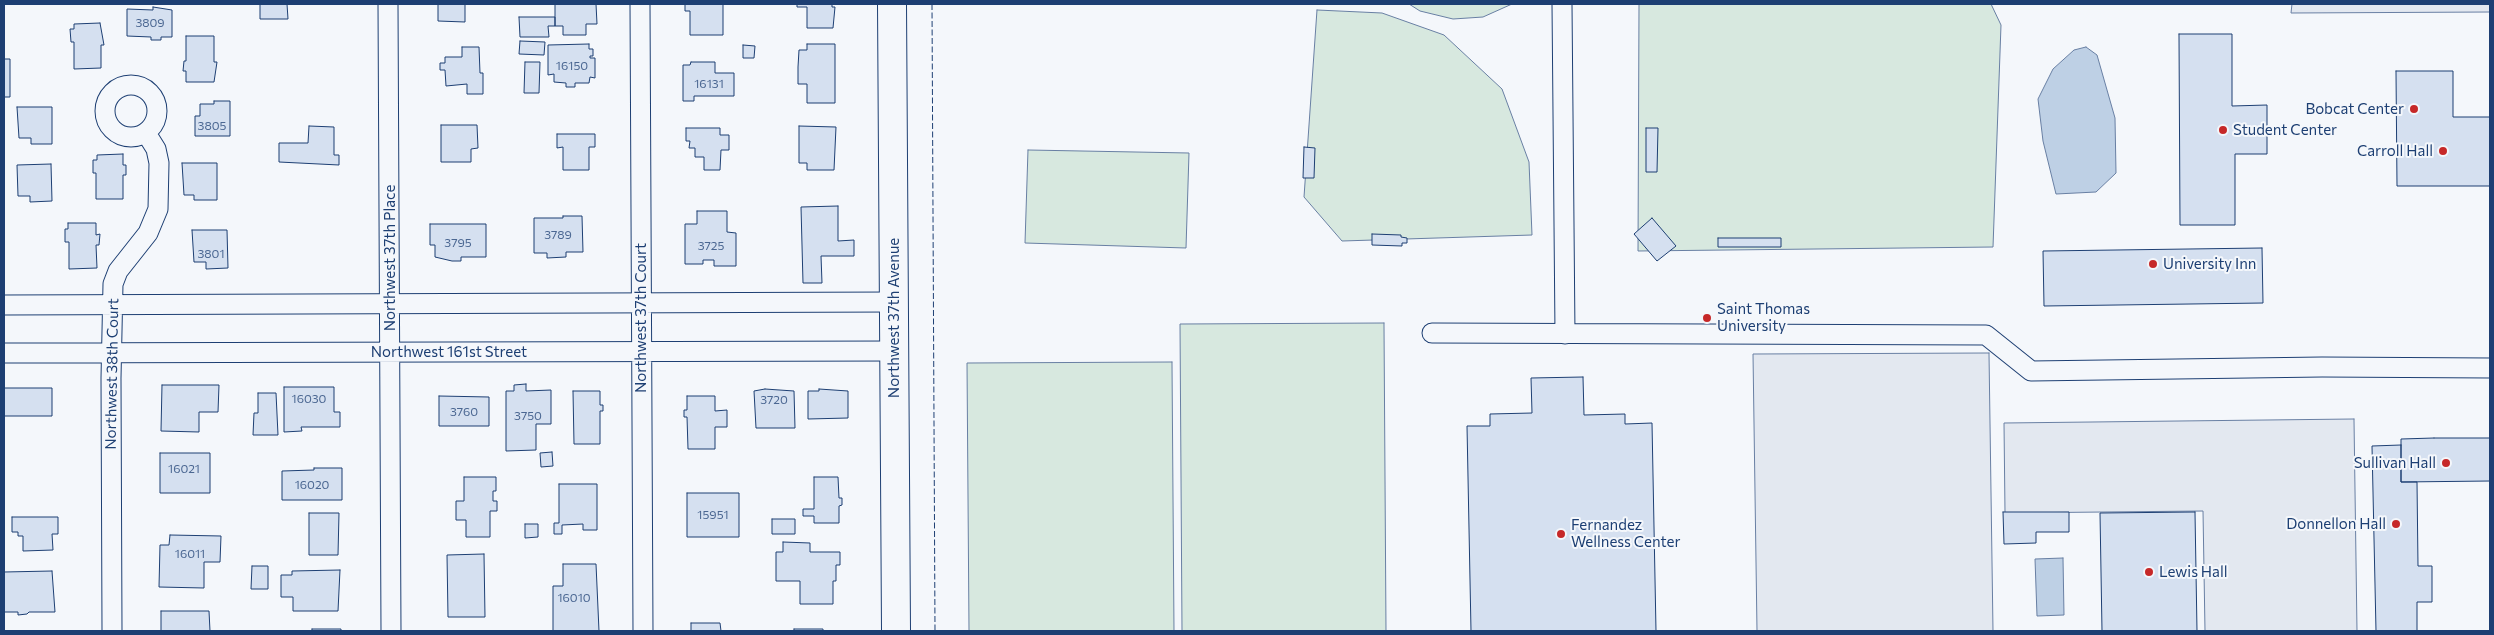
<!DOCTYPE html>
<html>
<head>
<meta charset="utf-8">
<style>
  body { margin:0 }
  #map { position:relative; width:2494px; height:635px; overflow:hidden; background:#f4f7fb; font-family:Commissioner,sans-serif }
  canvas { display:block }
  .frame { position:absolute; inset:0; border:5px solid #1d3f73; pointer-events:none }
</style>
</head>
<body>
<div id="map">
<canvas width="2494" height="635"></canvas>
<div class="frame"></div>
</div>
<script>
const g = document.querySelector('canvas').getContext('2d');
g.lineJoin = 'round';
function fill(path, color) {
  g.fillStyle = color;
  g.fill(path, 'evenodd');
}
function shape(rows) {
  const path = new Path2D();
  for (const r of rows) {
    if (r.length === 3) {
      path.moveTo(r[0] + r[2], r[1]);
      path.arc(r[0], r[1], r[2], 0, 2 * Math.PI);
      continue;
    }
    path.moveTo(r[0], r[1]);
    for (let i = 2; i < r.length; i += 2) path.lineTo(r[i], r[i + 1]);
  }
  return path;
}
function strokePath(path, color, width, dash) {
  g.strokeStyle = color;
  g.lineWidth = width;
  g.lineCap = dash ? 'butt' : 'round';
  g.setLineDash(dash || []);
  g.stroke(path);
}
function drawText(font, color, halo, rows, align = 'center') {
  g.font = font + ' Commissioner,sans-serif';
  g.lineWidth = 4;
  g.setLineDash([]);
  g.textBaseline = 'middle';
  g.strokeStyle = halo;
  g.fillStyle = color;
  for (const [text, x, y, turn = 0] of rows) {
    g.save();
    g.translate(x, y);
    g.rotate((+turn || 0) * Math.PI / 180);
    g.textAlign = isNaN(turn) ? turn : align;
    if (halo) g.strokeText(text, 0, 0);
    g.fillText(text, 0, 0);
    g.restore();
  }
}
const green = shape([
  [1409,4,1512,4,1483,17,1453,19,1420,11,1409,4],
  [1639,4,1991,4,2001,25,1993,247,1638,251,1639,4],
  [1317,10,1382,13,1444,35,1502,89,1529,162,1532,235,1342,241,1304,197,1317,10],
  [1028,150,1189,153,1186,248,1025,243,1028,150],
  [1384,323,1386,631,1182,631,1180,324,1384,323],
  [1172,362,1174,631,969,631,967,363,1172,362]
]);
fill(green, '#d7e8df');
strokePath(green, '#687fa3', 1);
const parking = shape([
  [2292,4,2490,4,2490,12,2291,13,2292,4],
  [1989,353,1993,631,1757,631,1753,354,1989,353],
  [2354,419,2357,631,2205,631,2203,511,2005,513,2004,423,2354,419]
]);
fill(parking, '#e3e8f0');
strokePath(parking, '#687fa3', 1);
const water = shape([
  [2086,47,2097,55,2115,118,2116,173,2096,192,2056,194,2043,141,2038,99,2053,69,2074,50,2086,47],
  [2063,558,2064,615,2037,616,2035,559,2063,558]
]);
fill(water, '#bed0e5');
strokePath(water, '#687fa3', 1);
const building = shape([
  [260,4,287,4,288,19,260,19,260,4],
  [438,4,465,4,465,22,438,21,438,4],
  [555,4,596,4,597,24,586,24,586,35,563,35,563,26,555,26,555,4],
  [685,4,723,4,723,35,690,35,690,11,685,11,685,4],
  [797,4,832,4,832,7,835,7,833,28,807,28,807,7,797,7,797,4],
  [153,7,172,10,172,37,161,37,161,40,151,40,151,37,127,36,127,9,153,10,153,7],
  [519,17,555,17,555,26,548,26,549,37,520,37,519,17],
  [100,23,104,45,101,45,101,68,74,69,74,42,71,42,70,29,74,29,74,24,100,23],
  [2179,34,2232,34,2232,106,2267,105,2267,154,2235,154,2235,225,2180,225,2179,34],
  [186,36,214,36,214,62,217,62,214,82,186,82,186,71,183,71,184,61,186,61,186,36],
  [520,41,545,42,544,55,519,54,520,41],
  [589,44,589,49,593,49,593,56,590,56,590,58,595,58,595,78,590,77,589,83,575,83,575,87,566,87,566,83,554,82,554,74,548,75,548,45,589,44],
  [807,44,835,44,835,103,807,103,807,84,798,84,798,67,799,50,807,50,807,44],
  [743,45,755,46,754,58,743,58,743,45],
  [462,47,479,47,480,73,483,73,483,94,467,94,467,84,446,86,445,70,440,70,440,63,445,63,445,57,462,57,462,47],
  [4,59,10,59,10,97,4,97,4,59],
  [525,62,540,62,539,93,524,93,525,62],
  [691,62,715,62,715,73,734,73,734,96,694,96,694,101,683,101,683,65,690,65,691,62],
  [2396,71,2453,71,2453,117,2490,117,2490,186,2397,186,2396,71],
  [214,101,230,101,230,136,195,136,195,116,200,116,200,104,214,104,214,101],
  [17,107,52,107,52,144,31,144,31,138,19,138,17,107],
  [441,125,477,125,478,148,471,149,471,162,441,162,441,125],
  [309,126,334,127,334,155,339,155,339,165,279,162,279,143,308,143,309,126],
  [799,126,836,127,834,170,807,170,807,163,799,163,799,126],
  [686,128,720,128,720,135,729,135,729,150,721,150,720,170,704,170,704,157,695,157,695,148,689,148,690,141,686,141,686,128],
  [1646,128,1658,128,1657,172,1646,172,1646,128],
  [557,134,595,134,595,147,589,147,589,170,563,170,563,147,557,148,557,134],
  [1304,147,1315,148,1314,178,1303,178,1304,147],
  [123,154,123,165,126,165,126,175,123,175,123,199,96,199,96,173,93,173,93,160,97,160,97,155,123,154],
  [182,163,217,163,217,200,194,200,194,195,184,195,182,163],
  [51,164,52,201,30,202,30,196,18,196,17,165,51,164],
  [838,206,838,241,854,240,854,256,821,256,822,283,803,283,801,207,838,206],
  [697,211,727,211,727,232,736,233,736,266,714,266,714,260,703,260,703,264,685,264,685,224,697,224,697,211],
  [563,216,582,216,583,252,566,252,566,257,547,258,547,253,534,253,534,218,563,218,563,216],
  [1652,218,1676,246,1657,261,1634,234,1652,218],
  [68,223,96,223,96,235,100,234,99,245,96,245,97,268,69,269,69,242,65,242,65,229,68,229,68,223],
  [430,224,486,224,486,257,461,257,461,261,452,261,435,257,435,245,430,245,430,224],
  [192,230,227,230,228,268,206,269,206,262,194,262,192,230],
  [1372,234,1401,235,1401,237,1407,238,1407,243,1402,243,1402,246,1372,245,1372,234],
  [1718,238,1781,238,1781,247,1718,247,1718,238],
  [2262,248,2263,303,2044,306,2043,251,2262,248],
  [1583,377,1584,415,1625,414,1625,424,1652,423,1656,631,1471,631,1467,426,1490,426,1490,414,1532,413,1531,378,1583,377],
  [526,384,526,391,551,390,551,424,536,424,536,450,506,451,506,391,514,391,514,385,526,384],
  [162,385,219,385,218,412,199,412,199,432,161,431,162,385],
  [284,387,334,387,334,412,340,412,340,427,301,427,302,431,284,432,284,387],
  [4,388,52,388,52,416,4,416,4,388],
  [765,389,794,391,795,428,756,428,754,391,765,389],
  [819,389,848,391,848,418,808,419,808,391,819,391,819,389],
  [573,391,600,391,600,405,603,405,603,411,600,411,600,444,574,444,573,391],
  [258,393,276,393,278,435,253,435,254,413,258,413,258,393],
  [439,396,489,397,489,426,439,426,439,396],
  [687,396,715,396,715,411,727,410,727,427,715,427,715,449,688,449,687,417,684,417,684,410,687,410,687,396],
  [2434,438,2490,438,2490,481,2401,482,2401,439,2434,438],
  [2401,445,2401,482,2417,482,2418,566,2432,566,2432,602,2417,602,2417,631,2376,631,2372,446,2401,445],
  [552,452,553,466,541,467,540,453,552,452],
  [160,453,210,453,210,493,160,493,160,453],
  [314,468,342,468,342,500,282,500,282,471,314,470,314,468],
  [464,477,496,477,496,491,493,491,493,501,497,501,497,511,490,511,490,537,466,537,466,520,456,520,456,501,464,501,464,477],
  [814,477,838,477,839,498,842,498,842,505,839,506,839,523,814,523,814,516,803,516,803,509,814,509,814,477],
  [559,484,597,484,597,530,583,530,583,524,562,525,562,534,554,534,554,523,559,523,559,484],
  [687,493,739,493,739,537,687,537,687,493],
  [2003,512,2069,512,2069,532,2036,532,2036,543,2004,544,2003,512],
  [2195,512,2197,631,2102,631,2100,513,2195,512],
  [309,513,339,513,338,555,309,555,309,513],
  [12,517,58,517,58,534,52,534,53,550,23,551,23,536,18,536,18,532,12,532,12,517],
  [772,519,795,519,795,534,772,534,772,519],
  [525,524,538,524,538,537,525,538,525,524],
  [170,535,221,536,220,562,204,562,204,588,159,587,160,545,169,545,170,535],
  [783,542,810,543,810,552,840,552,840,565,836,565,836,581,833,581,833,604,800,604,800,581,776,581,776,552,783,552,783,542],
  [484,554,485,617,448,617,447,555,484,554],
  [563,564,596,564,599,631,553,631,553,586,563,586,563,564],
  [252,566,268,566,268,589,251,589,252,566],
  [340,570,338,611,293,611,293,597,281,597,281,575,292,575,292,571,340,570],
  [52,571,55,612,29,612,27,614,18,615,18,612,4,612,4,572,52,571],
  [161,611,209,611,210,631,161,631,161,611],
  [691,623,720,623,721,631,691,631,691,623],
  [312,629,341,629,341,631,312,631,312,629],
  [794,629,823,629,823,631,794,631,794,629]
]);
fill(building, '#d5e0f0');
strokePath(building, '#1d3f73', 1);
const minor = shape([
  [388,4,391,631],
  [640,4,643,631],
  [1562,4,1565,334],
  [131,111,26],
  [4,305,894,302],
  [1432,333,1986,335,2031,371,2322,367,2490,368],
  [4,353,894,351],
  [112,631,111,378,113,284,118,271,148,233,158,209,159,163,156,149,146,133]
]);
const primary = shape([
  [892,4,896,631]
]);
strokePath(minor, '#1d3f73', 21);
strokePath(primary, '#1d3f73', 30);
strokePath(minor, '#f4f7fb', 19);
strokePath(primary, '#f4f7fb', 28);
strokePath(shape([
  [932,4,935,631]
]), '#1d3f73', 1, [6, 2.5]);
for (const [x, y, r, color] of [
  [2414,109,5,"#c62828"],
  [2223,130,5,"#c62828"],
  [2443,151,5,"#c62828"],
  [2153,264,5,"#c62828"],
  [1707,318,5,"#c62828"],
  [2446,463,5,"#c62828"],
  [2396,524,5,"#c62828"],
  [1561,534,5,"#c62828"],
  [2149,572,5,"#c62828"]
]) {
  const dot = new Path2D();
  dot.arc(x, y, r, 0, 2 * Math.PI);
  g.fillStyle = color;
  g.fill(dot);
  strokePath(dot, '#f4f7fb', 2);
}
drawText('12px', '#4b6792', null, [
  ["3809",150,23],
  ["16150",572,66],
  ["16131",709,84],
  ["3805",212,126],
  ["3789",558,235],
  ["3795",458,243],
  ["3725",711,246],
  ["3801",211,254],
  ["16030",309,399],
  ["3720",774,400],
  ["3760",464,412],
  ["3750",528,416],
  ["16021",184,469],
  ["16020",312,485],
  ["15951",713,515],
  ["16011",190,554],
  ["16010",574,598]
]);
drawText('15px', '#1d3f73', '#f4f7fb', [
  ["Bobcat Center",2404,109,"right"],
  ["Student Center",2233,130],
  ["Carroll Hall",2433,151,"right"],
  ["University Inn",2163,264],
  ["Saint Thomas",1717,309],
  ["University",1717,326],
  ["Sullivan Hall",2436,463,"right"],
  ["Donnellon Hall",2386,524,"right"],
  ["Fernandez",1571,525],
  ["Wellness Center",1571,542],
  ["Lewis Hall",2159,572]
], 'left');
drawText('15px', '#1d3f73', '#f4f7fb', [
  ["Northwest 37th Place",390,258,-90],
  ["Northwest 37th Court",641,318,-90],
  ["Northwest 37th Avenue",894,318,-90],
  ["Northwest 161st Street",449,352],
  ["Northwest 38th Court",112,374,-89]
]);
</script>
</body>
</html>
